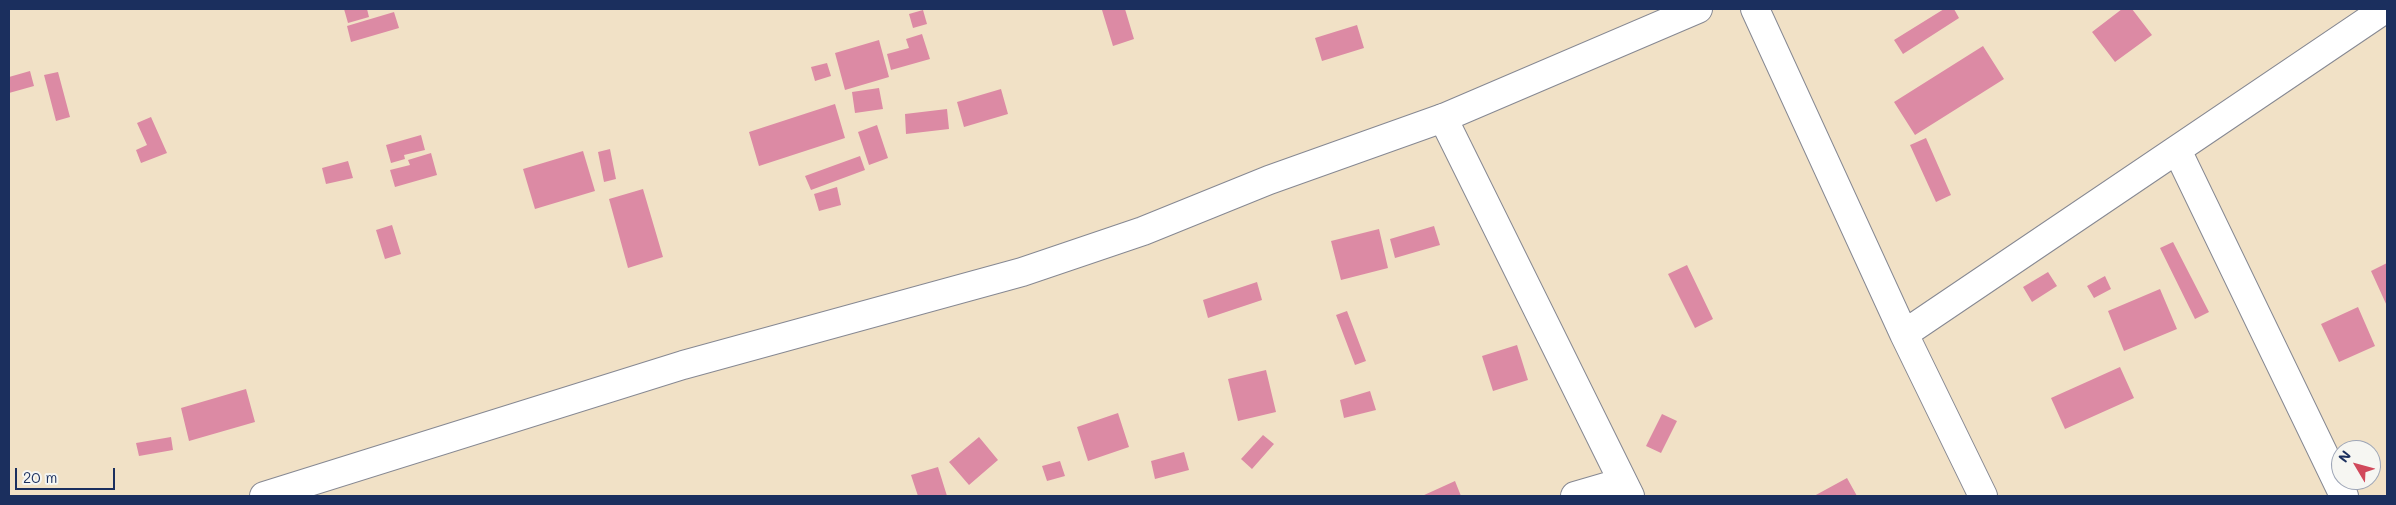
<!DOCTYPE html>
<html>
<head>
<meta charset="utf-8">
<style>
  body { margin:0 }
  #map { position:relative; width:2396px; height:505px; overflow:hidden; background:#f1e1c6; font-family:Mali,sans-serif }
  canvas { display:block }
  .frame { position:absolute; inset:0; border:10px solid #1b2f5e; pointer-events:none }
  .north { position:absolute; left:2331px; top:440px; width:50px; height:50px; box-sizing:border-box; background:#f6f6f2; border:1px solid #9ea6b7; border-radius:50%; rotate:307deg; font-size:14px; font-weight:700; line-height:20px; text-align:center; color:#1b2f5e }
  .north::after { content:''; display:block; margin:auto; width:18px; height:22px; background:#d1495b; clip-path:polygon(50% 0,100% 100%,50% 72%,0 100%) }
  .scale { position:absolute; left:15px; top:468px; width:100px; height:22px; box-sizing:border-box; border:2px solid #1b2f5e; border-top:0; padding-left:6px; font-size:15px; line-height:18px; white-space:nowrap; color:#1b2f5e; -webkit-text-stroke:4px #f6f6f2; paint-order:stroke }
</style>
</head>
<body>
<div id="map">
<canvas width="2396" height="505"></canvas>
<div class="frame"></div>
<div class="north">N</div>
<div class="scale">20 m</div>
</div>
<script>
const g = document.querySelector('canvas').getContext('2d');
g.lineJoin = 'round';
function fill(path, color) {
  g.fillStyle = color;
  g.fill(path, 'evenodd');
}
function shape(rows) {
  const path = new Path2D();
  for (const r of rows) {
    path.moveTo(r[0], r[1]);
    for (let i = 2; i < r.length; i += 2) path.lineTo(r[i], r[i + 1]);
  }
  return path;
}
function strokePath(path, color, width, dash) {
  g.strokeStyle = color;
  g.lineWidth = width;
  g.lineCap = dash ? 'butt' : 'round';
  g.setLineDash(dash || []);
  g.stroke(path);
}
fill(shape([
  [344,9,367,9,369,17,348,23],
  [1107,9,1125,9,1134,39,1113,46,1102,10],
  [1944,9,1954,9,1959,18,1903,54,1894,40],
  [2122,9,2132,9,2152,35,2115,62,2092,32],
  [923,10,927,24,913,28,909,14],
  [394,12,399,28,351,42,347,26],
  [1357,25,1364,48,1322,61,1315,38],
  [922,34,930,59,891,70,887,54,909,48,906,39],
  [879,40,889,77,845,90,835,53],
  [1983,46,2004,79,1915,135,1894,102],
  [827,63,831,76,815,81,811,67],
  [30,71,34,86,9,93,9,77],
  [58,72,70,117,56,121,44,75],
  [879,88,883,109,855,113,852,92],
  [1001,89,1008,114,964,127,957,102],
  [835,104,845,138,759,166,749,132],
  [947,109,949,129,906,134,905,114],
  [151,117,167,153,141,163,136,150,147,145,137,123],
  [877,125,888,158,869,165,858,132],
  [421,135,425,150,404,155,405,159,391,163,386,145],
  [1926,138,1951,195,1936,202,1910,145],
  [610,149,616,179,604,182,598,152],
  [583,151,595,191,535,209,523,169],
  [431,153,437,175,395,187,390,170,410,165,408,160],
  [860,156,865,170,811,190,805,176],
  [348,161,353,178,326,184,322,168],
  [837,187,841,205,819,211,814,194],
  [643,189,663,257,628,268,609,199],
  [392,225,401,254,385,259,376,230],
  [1434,226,1440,245,1395,258,1390,239],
  [1379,229,1388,268,1341,280,1331,241],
  [2173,242,2209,312,2195,319,2160,248],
  [2387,263,2387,306,2371,271],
  [1687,265,1713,319,1695,328,1668,274],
  [2048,272,2057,286,2032,302,2023,287],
  [2105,276,2111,289,2094,298,2087,286],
  [1257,282,1262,300,1208,318,1203,300],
  [2160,289,2177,329,2124,351,2108,311],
  [2358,307,2375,346,2339,362,2321,324],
  [1347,311,1366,361,1355,365,1336,315],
  [1517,345,1528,380,1493,391,1482,356],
  [2120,367,2134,398,2065,429,2051,398],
  [1266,370,1276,412,1238,421,1228,379],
  [246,389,255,422,189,441,181,408],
  [1370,391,1376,410,1344,418,1340,400],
  [1118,413,1129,447,1088,461,1077,427],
  [1662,414,1677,421,1661,453,1646,446],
  [1263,435,1274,444,1252,469,1241,459],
  [171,437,173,450,139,456,136,443],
  [979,437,998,460,969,485,949,462],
  [1184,452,1189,470,1155,479,1151,461],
  [1060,461,1065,476,1047,481,1042,466],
  [938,467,947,496,918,496,911,475],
  [1847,478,1857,496,1814,496],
  [1455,481,1461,496,1422,496]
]), '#dc8aa4');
const minor = shape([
  [1755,9,1904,334,1983,496],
  [1443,118,1630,496],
  [2177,150,2344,496],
  [1904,334,2385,9],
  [1575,496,1623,482]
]);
const primary = shape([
  [264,496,683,365,1022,272,1143,231,1269,180,1443,118,1698,9]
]);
strokePath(minor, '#868892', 30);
strokePath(primary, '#868892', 30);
strokePath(minor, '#fff', 28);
strokePath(primary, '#fff', 28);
</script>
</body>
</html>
